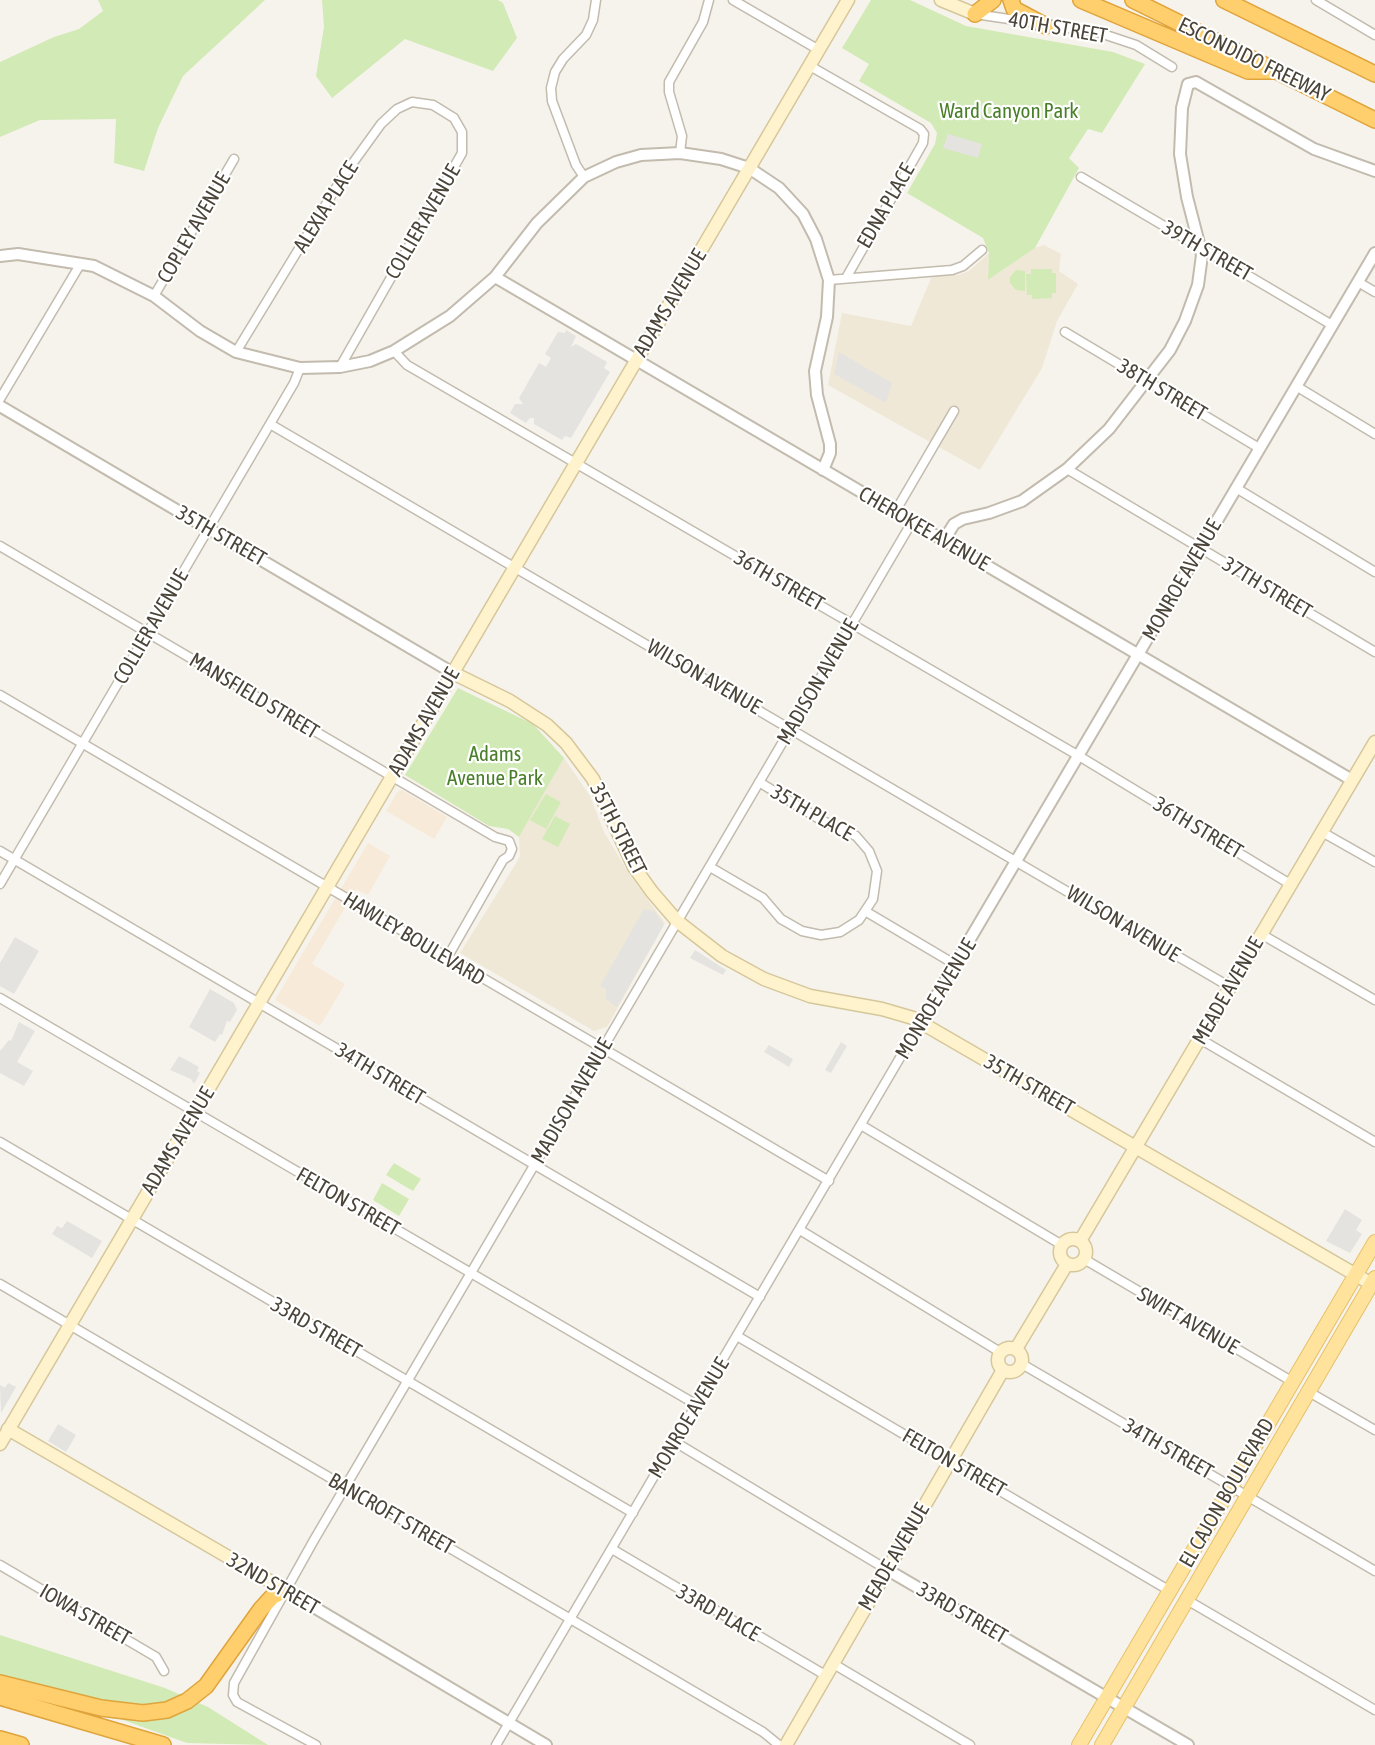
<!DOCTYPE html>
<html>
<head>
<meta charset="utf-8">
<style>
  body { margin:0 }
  canvas { display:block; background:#f6f3ec }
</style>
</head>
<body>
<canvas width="1375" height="1745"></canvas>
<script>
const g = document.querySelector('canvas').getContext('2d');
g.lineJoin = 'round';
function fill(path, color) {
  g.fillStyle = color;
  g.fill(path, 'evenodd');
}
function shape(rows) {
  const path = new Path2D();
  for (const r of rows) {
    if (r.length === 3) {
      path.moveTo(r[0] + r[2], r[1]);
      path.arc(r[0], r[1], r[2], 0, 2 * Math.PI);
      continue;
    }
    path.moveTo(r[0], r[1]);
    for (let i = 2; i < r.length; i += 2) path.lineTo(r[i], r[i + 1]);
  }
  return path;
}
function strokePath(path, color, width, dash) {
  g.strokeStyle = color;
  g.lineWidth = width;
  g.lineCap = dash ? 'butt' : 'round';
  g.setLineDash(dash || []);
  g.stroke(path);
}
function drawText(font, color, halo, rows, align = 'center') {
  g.font = font + ' "Asap Condensed",sans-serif';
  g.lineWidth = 4.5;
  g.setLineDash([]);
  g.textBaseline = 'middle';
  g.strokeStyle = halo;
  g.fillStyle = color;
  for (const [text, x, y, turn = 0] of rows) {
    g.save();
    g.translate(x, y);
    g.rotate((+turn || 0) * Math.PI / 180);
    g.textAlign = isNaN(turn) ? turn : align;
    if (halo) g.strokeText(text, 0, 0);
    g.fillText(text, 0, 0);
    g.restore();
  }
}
fill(shape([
  [402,790,447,817,434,839,386,811,398,791],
  [368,843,390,856,368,895,356,889,312,964,345,984,320,1026,275,1000]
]), '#f7ead8');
fill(shape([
  [1044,245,1061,254,1059,271,1078,284,1057,321,1042,368,980,470,828,385,842,313,911,326,932,276,959,275,969,271,989,253,988,280,1035,248],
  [564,758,590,796,604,832,631,877,665,923,607,1027,594,1031,460,953,515,865,520,856,519,837]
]), '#efe8d6');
fill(shape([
  [98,0,265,0,183,76,158,128,144,171,114,163,116,119,40,120,0,137,0,62,54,37,79,29,103,11],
  [322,0,498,0,503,3,517,38,493,71,405,39,332,98,316,76,324,27],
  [871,0,910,0,966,26,1113,52,1145,64,1102,133,1088,129,1069,158,1079,168,1035,248,988,280,989,253,983,238,907,193,935,144,937,133,931,123,859,81,869,64,842,48],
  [1031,269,1052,269,1052,273,1056,273,1056,293,1052,293,1052,298,1032,299,1032,295,1027,295,1026,274,1031,274],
  [1016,270,1025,271,1025,291,1016,290,1010,283,1010,277],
  [458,688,533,724,564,758,519,837,508,829,489,826,405,775],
  [546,794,561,802,546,829,530,820],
  [555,816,570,824,558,847,542,839],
  [394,1163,421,1179,413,1191,386,1175],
  [382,1183,409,1199,399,1216,373,1200],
  [0,1635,165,1688,208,1707,268,1745,187,1743,28,1686,0,1678]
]), '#d2eab5');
fill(shape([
  [948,134,982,144,978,158,943,148],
  [566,330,576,336,571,347,576,344,607,362,604,368,610,372,571,438,565,436,562,440,534,424,534,418,530,418,526,423,510,413,515,404,523,404,519,398,539,363,546,367,551,358,545,354,558,332,565,333],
  [839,352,892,383,886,403,834,374],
  [644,909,654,911,664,925,617,1007,606,999,606,989,600,986],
  [15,937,39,951,14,994,0,986,0,963],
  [695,950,726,970,723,975,690,958],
  [210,989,234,1003,237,1010,230,1022,227,1021,222,1035,220,1034,215,1042,189,1027],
  [19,1022,35,1031,17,1062,33,1071,24,1086,0,1073,0,1051,9,1040,11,1041],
  [841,1042,847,1046,831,1073,825,1070],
  [769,1045,793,1059,789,1067,764,1052],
  [179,1056,199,1067,197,1071,200,1073,194,1084,191,1079,170,1070],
  [1345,1209,1362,1220,1356,1230,1362,1234,1350,1253,1326,1241],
  [67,1221,102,1241,92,1258,52,1234,57,1226,62,1228],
  [8,1383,16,1387,1,1413,0,1385,5,1388],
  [58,1424,76,1435,66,1452,48,1441]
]), '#e5e3e0');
const minor = shape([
  [733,0,819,50],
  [1316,0,1375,35],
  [975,14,1097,32,1136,45,1172,67],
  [810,66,920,129,924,134,923,143,846,278],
  [680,153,682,136,669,92,669,82,703,22,709,0],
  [584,177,576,165,552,101,551,88,555,72,563,59,586,35,593,20,596,0],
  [1081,177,1332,325],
  [829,280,952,270,963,266,982,250],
  [1358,282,1375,292],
  [154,296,234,159],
  [1065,332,1259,448],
  [394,351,407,365,1079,756,1290,884],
  [236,352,342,178,381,124,397,109,412,102,433,105,454,118,462,132,462,153,340,367],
  [1296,386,1375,434],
  [0,399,81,263],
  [270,424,1230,987],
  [1067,469,1375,652],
  [1236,488,1375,572],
  [895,512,954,411],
  [0,546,495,837,509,841,512,849,509,856,503,860,447,958],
  [0,695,829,1181],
  [1322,832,1375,862],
  [0,851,760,1297],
  [710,867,763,898,781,919,802,931,821,935,840,932,859,920,873,899,877,871,869,851,856,836,821,820,759,782],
  [0,884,294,383,300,368],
  [865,911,956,965],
  [1261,934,1375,1000],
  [0,998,697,1405],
  [1200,1039,1375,1142],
  [861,1125,1062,1245],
  [0,1142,633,1513],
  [800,1230,1000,1352],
  [1084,1259,1293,1382],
  [0,1284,763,1732,779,1745],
  [737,1336,1170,1591],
  [1022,1364,1375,1571],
  [1309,1392,1375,1430],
  [675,1442,886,1569],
  [612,1549,825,1675],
  [0,1565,156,1657,164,1671],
  [1187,1600,1375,1710],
  [832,1663,970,1745],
  [316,1745,237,1702,233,1695,234,1683,314,1540,912,522],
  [496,1745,921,1022]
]);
const tertiary = shape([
  [0,256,18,254,94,266,154,296,200,331,236,352,300,368,340,367,370,361,394,351,450,316,495,277,537,223,584,177,616,162,641,155,680,153,721,159,749,168,779,188,803,214,816,239,829,280,827,317,815,371,817,395,830,444,830,453,823,470],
  [495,277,1352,780],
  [0,406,453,673],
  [944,540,954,524,963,519,989,513,1022,501,1067,469,1109,429,1170,350,1185,321,1198,285,1202,255,1187,197,1180,154,1182,108,1188,84,1196,82,1314,149,1375,171],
  [921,1022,1375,253],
  [886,1569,1188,1745],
  [285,1590,546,1745]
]);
const secondary = shape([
  [941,0,975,14],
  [453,673,510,701,547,725,566,743,593,779,634,867,652,892,677,921,722,956,764,979,810,996,882,1009,913,1018,1375,1286],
  [1073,1252,13],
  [1080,1241,1375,742],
  [1010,1360,12],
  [1016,1349,1067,1264],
  [8,1429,285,1590],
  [0,1444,848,0],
  [786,1745,1003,1370]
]);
const primary = shape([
  [1079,1745,1375,1242],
  [1102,1745,1375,1278]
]);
const motorway = shape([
  [1011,0,1014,9,1046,26],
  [1081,0,1248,71,1273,71],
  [1133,0,1375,120],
  [1224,0,1375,74],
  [975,14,993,0],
  [0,1683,101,1708,143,1713,167,1710,187,1701,206,1686,261,1609,272,1597,285,1590],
  [0,1697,163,1745],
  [0,1739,21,1745]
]);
strokePath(minor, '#c2bbae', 11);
strokePath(tertiary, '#c2bbae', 14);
strokePath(secondary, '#d6c79b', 15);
strokePath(primary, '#e6c16a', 16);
strokePath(motorway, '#e0a43c', 18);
strokePath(minor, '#fff', 8);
strokePath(tertiary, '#fff', 10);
strokePath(secondary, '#fff3cd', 12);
strokePath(primary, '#ffe39c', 14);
strokePath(motorway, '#ffcf6e', 15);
drawText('21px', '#4b4439', '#fff', [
  ["40TH STREET",1058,28,10],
  ["ESCONDIDO FREEWAY",1254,60,26],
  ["EDNA PLACE",886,206,-60],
  ["ALEXIA PLACE",326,207,-58],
  ["COLLIER AVENUE",423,222,-60],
  ["COPLEY AVENUE",194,228,-60],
  ["39TH STREET",1207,251,30],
  ["ADAMS AVENUE",670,303,-59],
  ["38TH STREET",1162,390,31],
  ["CHEROKEE AVENUE",924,529,30],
  ["35TH STREET",221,536,30],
  ["MONROE AVENUE",1182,580,-60],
  ["36TH STREET",779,581,30],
  ["37TH STREET",1267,588,31],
  ["COLLIER AVENUE",151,627,-60],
  ["WILSON AVENUE",704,677,30],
  ["MADISON AVENUE",818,682,-60],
  ["MANSFIELD STREET",254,696,31],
  ["ADAMS AVENUE",424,722,-60],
  ["35TH PLACE",812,813,30],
  ["36TH STREET",1198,828,31],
  ["35TH STREET",618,829,63],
  ["WILSON AVENUE",1123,924,31],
  ["HAWLEY BOULEVARD",414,939,31],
  ["MEADE AVENUE",1228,991,-60],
  ["MONROE AVENUE",936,999,-59],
  ["34TH STREET",380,1074,31],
  ["35TH STREET",1029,1085,30],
  ["MADISON AVENUE",572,1101,-60],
  ["ADAMS AVENUE",178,1141,-59],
  ["FELTON STREET",348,1202,30],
  ["SWIFT AVENUE",1188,1321,30],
  ["33RD STREET",316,1328,30],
  ["MONROE AVENUE",689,1418,-59],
  ["34TH STREET",1168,1449,30],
  ["FELTON STREET",954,1463,30],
  ["EL CAJON BOULEVARD",1227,1493,-60],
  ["BANCROFT STREET",391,1514,30],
  ["MEADE AVENUE",894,1557,-60],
  ["32ND STREET",273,1584,30],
  ["33RD PLACE",718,1613,30],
  ["33RD STREET",962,1613,30],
  ["IOWA STREET",85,1615,30]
]);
drawText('21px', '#4a7f2a', '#fff', [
  ["Ward Canyon Park",1009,111],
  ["Adams",495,754],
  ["Avenue Park",495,778]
]);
</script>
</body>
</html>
